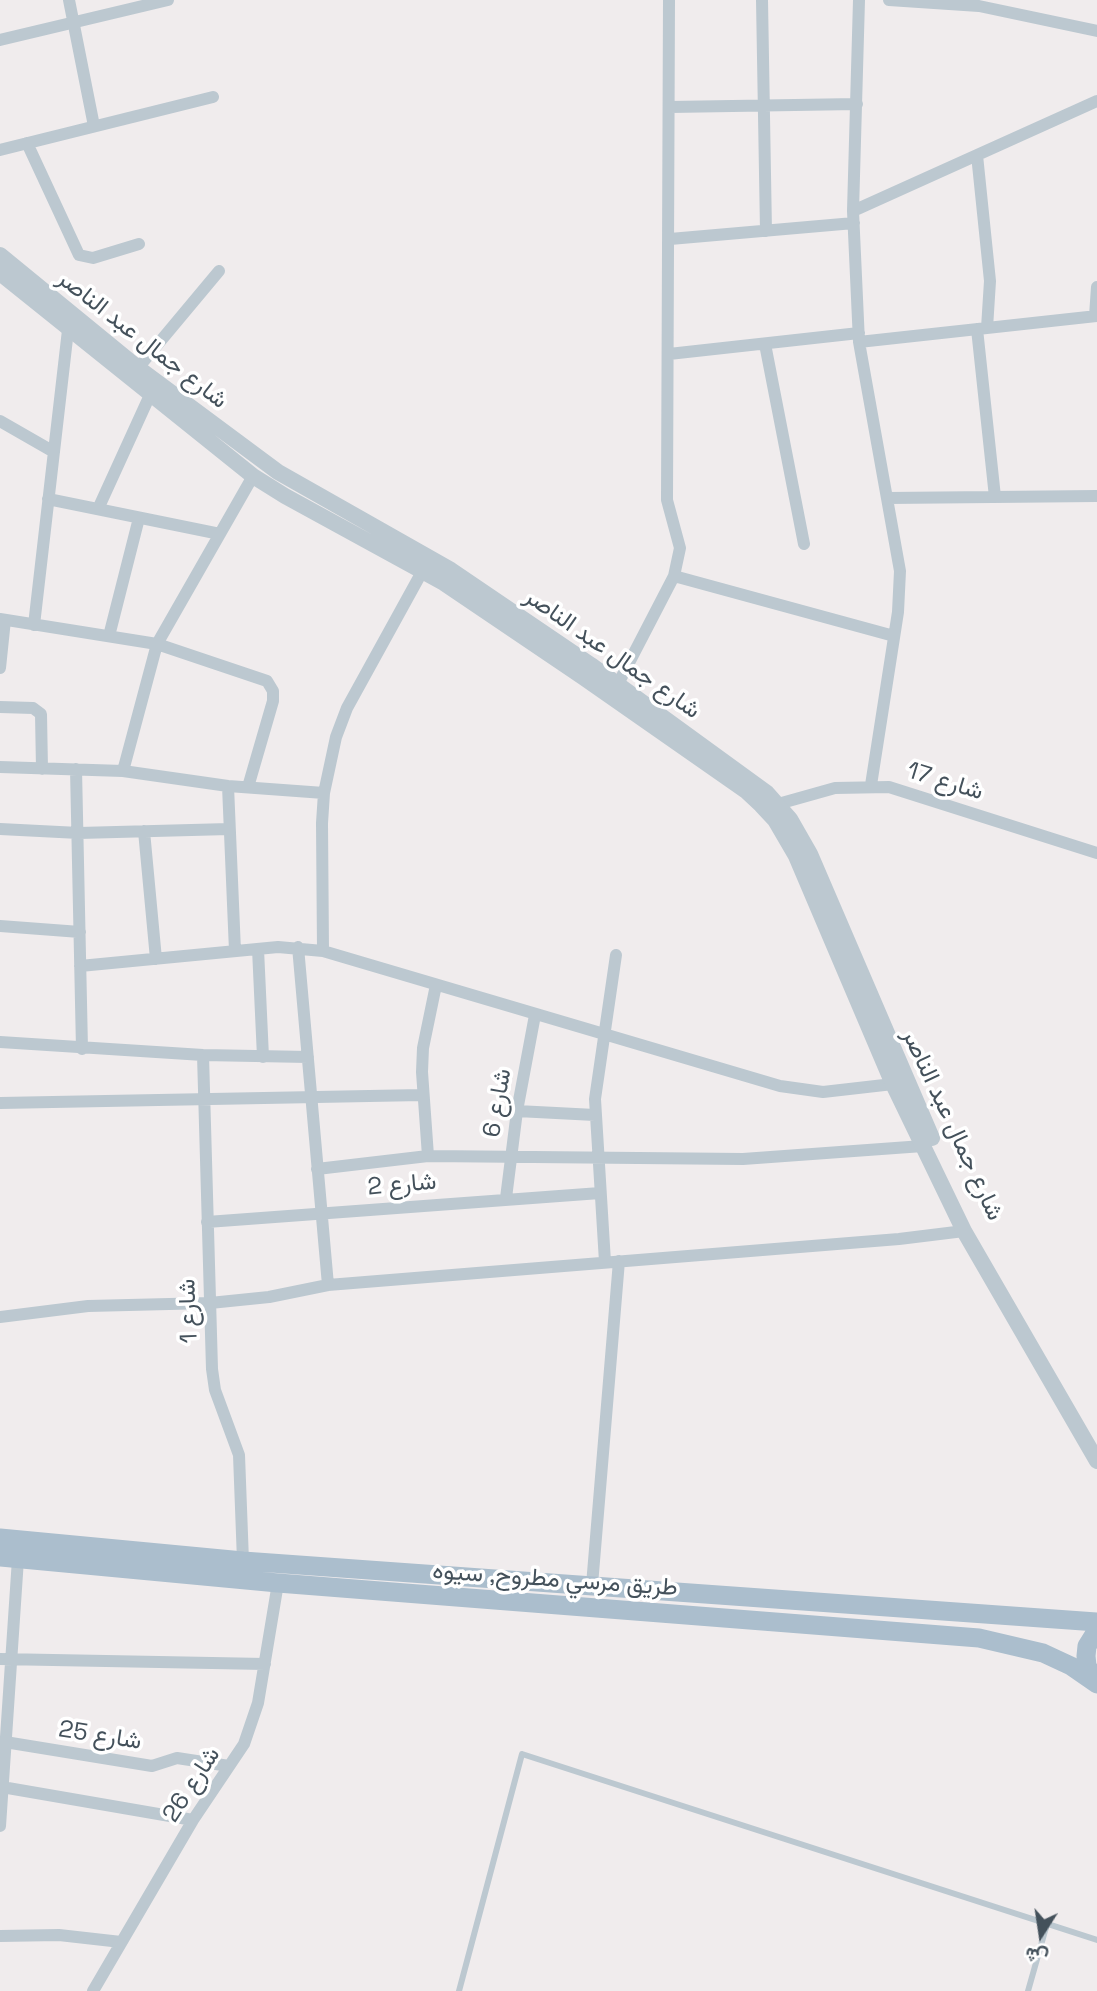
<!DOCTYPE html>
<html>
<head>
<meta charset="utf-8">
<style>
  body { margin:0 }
  #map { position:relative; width:1097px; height:1991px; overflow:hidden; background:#f0eced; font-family:"Space Grotesk",Vazirmatn,sans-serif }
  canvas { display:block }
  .north { position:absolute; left:1006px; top:1900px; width:70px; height:70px; -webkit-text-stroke:5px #fff; paint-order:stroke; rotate:192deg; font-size:19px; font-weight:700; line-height:28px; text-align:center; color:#44515b }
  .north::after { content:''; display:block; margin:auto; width:24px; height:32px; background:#44515b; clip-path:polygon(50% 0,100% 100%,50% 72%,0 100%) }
</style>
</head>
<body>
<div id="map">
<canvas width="1097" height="1991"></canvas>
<div class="north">ش</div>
</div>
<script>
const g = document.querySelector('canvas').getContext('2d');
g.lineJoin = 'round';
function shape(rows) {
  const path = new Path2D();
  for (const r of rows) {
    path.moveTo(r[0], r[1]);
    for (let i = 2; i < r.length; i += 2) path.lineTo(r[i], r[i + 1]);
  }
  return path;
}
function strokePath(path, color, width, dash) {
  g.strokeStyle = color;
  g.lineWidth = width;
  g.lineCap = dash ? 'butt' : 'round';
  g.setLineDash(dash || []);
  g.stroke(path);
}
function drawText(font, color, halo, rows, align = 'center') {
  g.font = font + ' "Space Grotesk",Vazirmatn,sans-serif';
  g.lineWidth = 7;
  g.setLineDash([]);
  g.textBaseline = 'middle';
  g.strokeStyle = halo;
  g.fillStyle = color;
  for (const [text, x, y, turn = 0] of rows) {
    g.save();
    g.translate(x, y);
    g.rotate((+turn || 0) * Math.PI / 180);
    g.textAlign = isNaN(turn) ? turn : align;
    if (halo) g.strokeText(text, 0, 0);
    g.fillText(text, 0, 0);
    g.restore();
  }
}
strokePath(shape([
  [459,1991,522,1754,1097,1940],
  [1028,1991,1047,1924]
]), '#bcc8d0', 6);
strokePath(shape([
  [69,0,94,126],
  [762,0,766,231],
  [859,0,853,211,859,342,900,571,898,612,871,785],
  [889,0,979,6,1097,31],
  [0,40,168,0],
  [670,107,857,104],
  [27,143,79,255,93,258,139,244],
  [0,150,213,97],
  [977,155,990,281,987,328],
  [853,211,1097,101],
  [670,239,854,223],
  [1095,316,1097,287],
  [977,329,995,497],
  [859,342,1097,316],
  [765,344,804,544],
  [669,354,859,333],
  [138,368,219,271],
  [0,421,54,452],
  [888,498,1097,496],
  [48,499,220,534],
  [98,509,150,395],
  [674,576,894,636],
  [0,619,157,644,267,681,273,691,273,701,248,787],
  [34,625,68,330],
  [109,636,139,518],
  [0,668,5,620],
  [618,684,674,576,680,548,667,500,669,0],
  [0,707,33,708,41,714,42,769],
  [0,767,123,771,228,786,324,793],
  [76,769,82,1049],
  [123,771,157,644,253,476],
  [228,786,235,951],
  [778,804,835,788,889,787,1097,853],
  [0,829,79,833,229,829],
  [144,831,156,959],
  [0,926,80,932],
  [298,947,328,1285],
  [258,949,263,1057],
  [323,951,322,823,324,793,336,737,347,708,423,570],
  [80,966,278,947,323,951,780,1086,823,1092,893,1084],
  [0,1042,203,1055,308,1057],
  [203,1055,212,1369,215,1390,239,1455,243,1561],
  [0,1103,422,1095],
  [517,1111,595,1115],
  [428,1156,422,1072,423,1048,436,985],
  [317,1169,428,1156,743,1159,923,1146],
  [506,1198,517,1111,535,1015],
  [207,1222,600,1193],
  [605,1262,595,1099,616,955],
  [0,1317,88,1306,210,1303,269,1297,328,1285,899,1239,964,1231],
  [592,1585,619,1261],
  [0,1659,265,1664],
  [5,1742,152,1766,177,1758,229,1766],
  [2,1787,193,1820],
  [0,1826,18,1559],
  [0,1936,59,1935,121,1942],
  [93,1991,193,1820,244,1744,258,1703,278,1583]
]), '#bcc8d0', 12);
strokePath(shape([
  [0,255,138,368,278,472,451,570,591,665,767,793,790,819,810,854,932,1138],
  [0,273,253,476,285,496,444,583,583,677,746,791,761,805,775,820,796,856,893,1084,964,1231,1097,1461]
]), '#bcc8d0', 16);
strokePath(shape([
  [0,1538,243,1561,1097,1622],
  [0,1557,278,1583,979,1638,1043,1653,1071,1666,1097,1684],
  [1097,1683,1087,1666,1086,1656,1087,1646,1097,1630]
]), '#abbecd', 19);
drawText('24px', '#44515b', '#fff', [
  ["شارع جمال عبد الناصر",142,340,38],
  ["شارع جمال عبد الناصر",612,654,35],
  ["شارع 17",945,782,17],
  ["شارع 6",498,1103,-80],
  ["شارع جمال عبد الناصر",952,1125,65],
  ["شارع 2",402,1185,-5],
  ["شارع 1",189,1311,-92],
  ["طريق مرسي مطروح, سيوه",555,1580,4],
  ["شارع 25",100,1736,9],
  ["شارع 26",192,1785,-57]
]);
</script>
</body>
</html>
